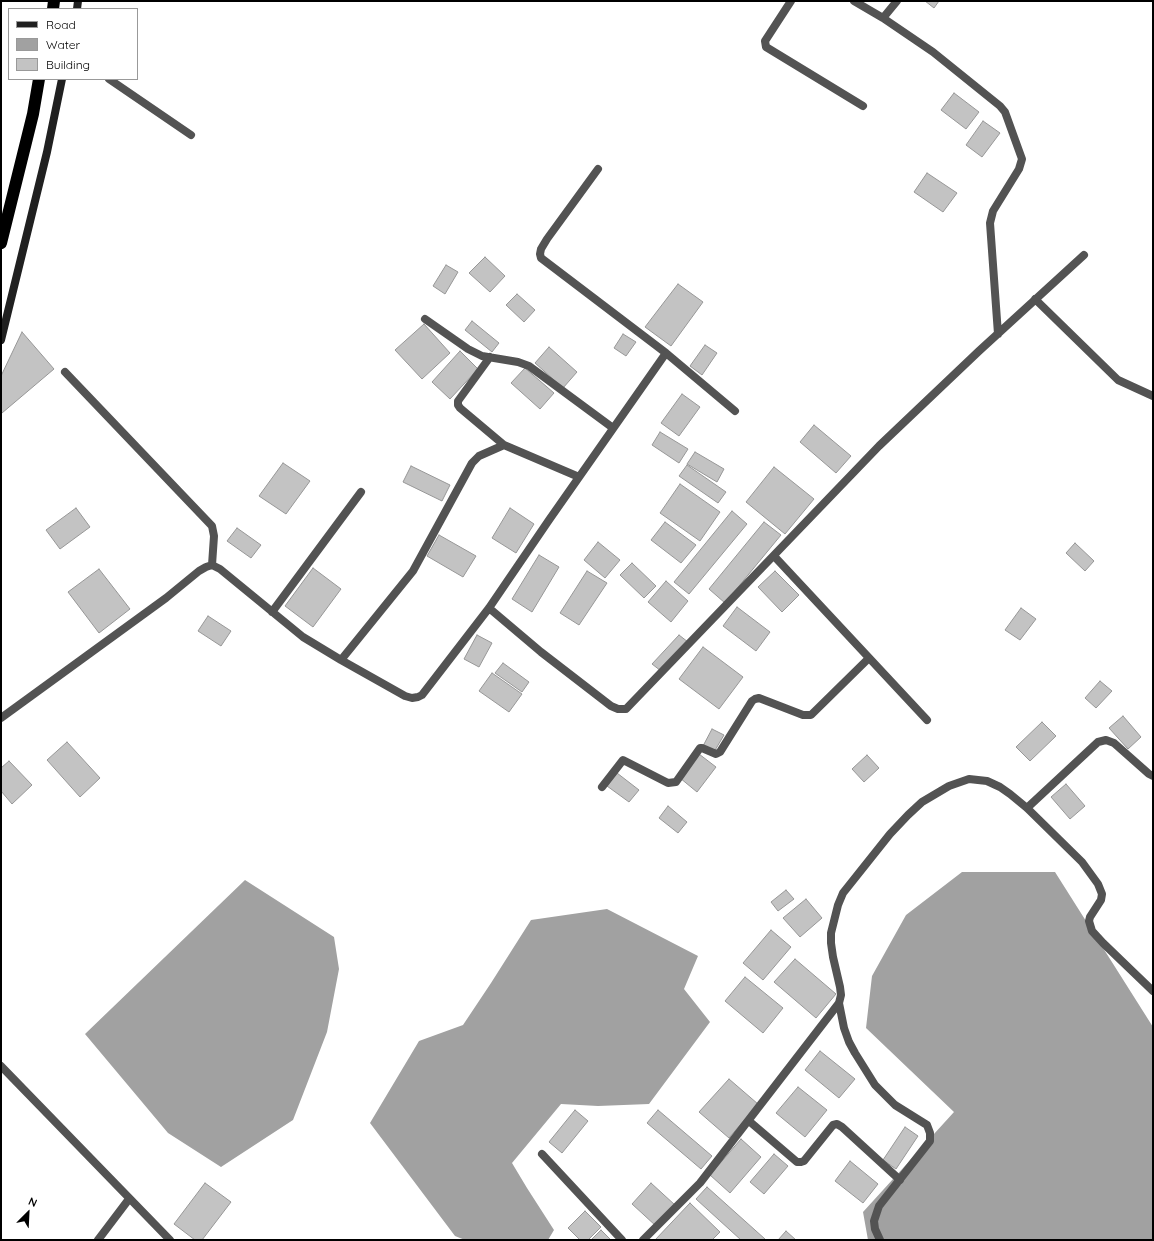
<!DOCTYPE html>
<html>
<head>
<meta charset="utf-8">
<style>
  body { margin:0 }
  #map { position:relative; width:1154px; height:1241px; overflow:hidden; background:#fff; font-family:Quicksand,sans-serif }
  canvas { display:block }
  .frame { position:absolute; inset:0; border:2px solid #000; pointer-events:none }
  .legend { position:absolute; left:8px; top:8px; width:130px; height:72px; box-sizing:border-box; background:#fff; border:1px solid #999; margin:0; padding:5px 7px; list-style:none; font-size:12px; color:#000 }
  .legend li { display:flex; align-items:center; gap:8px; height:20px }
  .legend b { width:20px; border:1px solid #999 }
  .north { position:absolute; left:8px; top:1193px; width:40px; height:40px; -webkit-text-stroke:3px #fff; paint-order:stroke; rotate:24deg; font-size:11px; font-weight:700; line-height:16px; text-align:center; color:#000 }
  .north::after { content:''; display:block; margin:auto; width:14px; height:18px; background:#000; clip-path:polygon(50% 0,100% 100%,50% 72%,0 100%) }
</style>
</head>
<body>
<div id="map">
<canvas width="1154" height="1241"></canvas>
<div class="frame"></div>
<ul class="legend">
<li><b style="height:5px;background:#202020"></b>Road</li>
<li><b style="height:11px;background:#a1a1a1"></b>Water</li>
<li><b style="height:11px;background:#c3c3c3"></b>Building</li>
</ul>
<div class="north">N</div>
</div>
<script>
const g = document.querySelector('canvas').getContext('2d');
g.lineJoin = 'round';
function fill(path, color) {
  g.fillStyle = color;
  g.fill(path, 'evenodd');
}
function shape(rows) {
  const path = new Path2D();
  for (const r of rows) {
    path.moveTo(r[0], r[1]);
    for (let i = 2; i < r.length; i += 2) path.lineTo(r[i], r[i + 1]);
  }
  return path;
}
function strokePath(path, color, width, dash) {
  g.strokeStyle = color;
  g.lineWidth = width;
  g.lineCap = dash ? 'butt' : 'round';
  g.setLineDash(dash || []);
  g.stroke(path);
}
fill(shape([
  [962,872,1055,872,1153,1027,1153,1240,868,1240,863,1212,954,1112,866,1028,872,976,906,915],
  [245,880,334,937,339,969,327,1032,293,1120,221,1167,168,1133,85,1034],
  [607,909,698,956,684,989,710,1022,649,1104,598,1106,561,1104,512,1163,527,1188,554,1230,548,1240,465,1240,455,1236,370,1123,419,1041,463,1025,491,983,531,920]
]), '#a1a1a1');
const building = shape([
  [925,1,939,1,934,8,925,1],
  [954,93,979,112,966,129,941,110,954,93],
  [983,121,1000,133,982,157,966,145,983,121],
  [927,173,957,193,943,212,914,192,927,173],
  [485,257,505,276,490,292,469,273,485,257],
  [446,265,458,272,445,294,433,286,446,265],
  [678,284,703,302,671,346,645,327,678,284],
  [517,294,535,310,524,322,506,305,517,294],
  [472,321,499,343,492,352,465,330,472,321],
  [424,324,450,353,422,379,395,350,424,324],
  [22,332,54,369,2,413,1,412,1,376,22,332],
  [623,334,636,342,626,356,614,348,623,334],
  [705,345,717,353,702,375,690,366,705,345],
  [549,347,577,372,563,388,535,363,549,347],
  [460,351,478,369,450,399,432,382,460,351],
  [525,368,554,393,540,409,511,383,525,368],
  [682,394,700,407,679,436,661,423,682,394],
  [814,425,851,456,836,473,800,442,814,425],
  [660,432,688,449,679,463,652,445,660,432],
  [695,452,724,469,717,482,687,464,695,452],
  [283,463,310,481,286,514,259,496,283,463],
  [687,465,726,492,718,503,679,476,687,465],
  [411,466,450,485,442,501,403,482,411,466],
  [774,467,814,499,785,534,746,502,774,467],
  [680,484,720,512,700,541,660,513,680,484],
  [76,508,90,527,60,549,46,530,76,508],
  [510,508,534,524,516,553,492,538,510,508],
  [732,511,747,524,689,594,674,582,732,511],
  [665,522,696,545,681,563,651,540,665,522],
  [764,522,781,535,725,603,709,589,764,522],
  [237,528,261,545,251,558,227,541,237,528],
  [439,535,476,556,463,577,427,556,439,535],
  [598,542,620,560,605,578,584,560,598,542],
  [1075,543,1094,561,1085,571,1066,553,1075,543],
  [539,555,559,567,532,612,512,599,539,555],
  [632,563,656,586,644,598,620,575,632,563],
  [313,568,341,589,313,627,285,606,313,568],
  [99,569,130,609,99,633,68,592,99,569],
  [587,571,607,583,579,625,560,613,587,571],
  [775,571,799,595,782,612,758,587,775,571],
  [666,581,688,601,671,622,648,602,666,581],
  [737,607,770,632,756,651,723,626,737,607],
  [1021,608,1036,619,1020,640,1005,630,1021,608],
  [208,616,231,631,221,646,198,631,208,616],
  [477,635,492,643,479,667,464,659,477,635],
  [679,635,688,642,661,671,652,664,679,635],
  [703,647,743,677,719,709,679,679,703,647],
  [503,663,529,682,522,692,495,673,503,663],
  [492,673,522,694,509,712,479,691,492,673],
  [1100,681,1112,691,1096,708,1085,698,1100,681],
  [1123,716,1141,737,1128,749,1109,728,1123,716],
  [1042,722,1056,736,1030,761,1016,747,1042,722],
  [712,729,724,735,714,752,703,746,712,729],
  [67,742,100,778,80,797,47,760,67,742],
  [699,754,716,767,697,792,680,778,699,754],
  [867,755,879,768,864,782,852,769,867,755],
  [9,761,32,785,12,804,1,791,1,768,9,761],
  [617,773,639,790,629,802,607,786,617,773],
  [1066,784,1085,806,1070,819,1051,797,1066,784],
  [668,806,687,822,678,833,659,818,668,806],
  [786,890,794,899,778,911,771,902,786,890],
  [806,899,822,918,800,937,783,918,806,899],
  [771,930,791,947,763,980,743,963,771,930],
  [795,959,836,994,816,1018,774,982,795,959],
  [745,977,783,1008,763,1033,725,1001,745,977],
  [820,1051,855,1079,839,1098,805,1070,820,1051],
  [729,1079,758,1104,729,1138,699,1112,729,1079],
  [798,1087,827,1110,805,1137,776,1113,798,1087],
  [575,1110,588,1121,562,1153,549,1142,575,1110],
  [658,1110,712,1156,701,1169,647,1123,658,1110],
  [905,1127,918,1136,896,1169,883,1160,905,1127],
  [741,1139,761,1157,730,1193,710,1175,741,1139],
  [774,1154,788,1166,764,1194,750,1182,774,1154],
  [850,1161,878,1184,863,1203,835,1181,850,1161],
  [205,1183,231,1202,202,1240,195,1240,174,1224,205,1183],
  [651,1183,675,1205,656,1226,632,1204,651,1183],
  [707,1187,765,1239,765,1240,741,1240,696,1199,707,1187],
  [690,1203,720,1232,712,1240,655,1240,690,1203],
  [585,1211,601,1227,588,1240,580,1240,568,1228,585,1211],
  [601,1230,611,1240,591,1240,601,1230],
  [786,1231,796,1240,778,1240,786,1231]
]);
fill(building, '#c3c3c3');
strokePath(building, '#979797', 1);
strokePath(shape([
  [109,79,191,135]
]), '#535353', 8);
strokePath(shape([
  [791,1,765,41,766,47,863,106],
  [854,1,883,18,933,52,1000,106,1005,112,1022,159,1019,169,993,211,990,223,998,334],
  [883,18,897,1],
  [598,169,547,239,541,249,540,254,541,258,666,353],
  [1035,299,1118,380,1153,396],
  [425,319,468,349,482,356,518,362,529,366,613,428],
  [490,357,458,401,458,405,460,408,504,445,579,477],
  [65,372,212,526,214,536,212,565],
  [774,556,927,720],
  [489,608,541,652,611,706,618,709,626,709,879,446,979,351,1084,255],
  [272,612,361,492],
  [341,660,413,571,472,463,479,456,504,445],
  [1,718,166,598,199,571,206,567,212,565,220,569,303,637,341,660,405,696,412,698,418,697,422,695,489,608,549,520,666,353,735,411],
  [602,787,623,760,668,783,676,782,700,748,702,748,716,754,720,752,752,701,755,699,759,698,803,715,811,715,869,658],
  [1027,808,1098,742,1106,740,1114,743,1149,774,1153,776],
  [839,1003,844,1028,849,1042,855,1053,875,1085,895,1105,927,1125,930,1133,930,1141,879,1206,874,1221,875,1229,880,1240],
  [1,1066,170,1240],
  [749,1121,797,1162,801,1162,804,1161,833,1125,837,1124,842,1127,900,1180],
  [542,1154,622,1240],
  [98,1240,129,1199],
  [643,1240,700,1183,839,1003,841,995,840,987,833,957,831,943,831,933,838,905,843,893,890,834,908,815,922,802,949,786,969,779,987,781,1000,787,1010,794,1027,808,1082,862,1098,884,1102,894,1101,900,1090,917,1089,921,1092,931,1103,943,1153,991]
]), '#535353', 8);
strokePath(shape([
  [77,9,78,1],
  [1,340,47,152,62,79]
]), '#202020', 8);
strokePath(shape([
  [53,9,54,1],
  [1,243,33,114,39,79]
]), '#000', 12);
</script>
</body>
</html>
